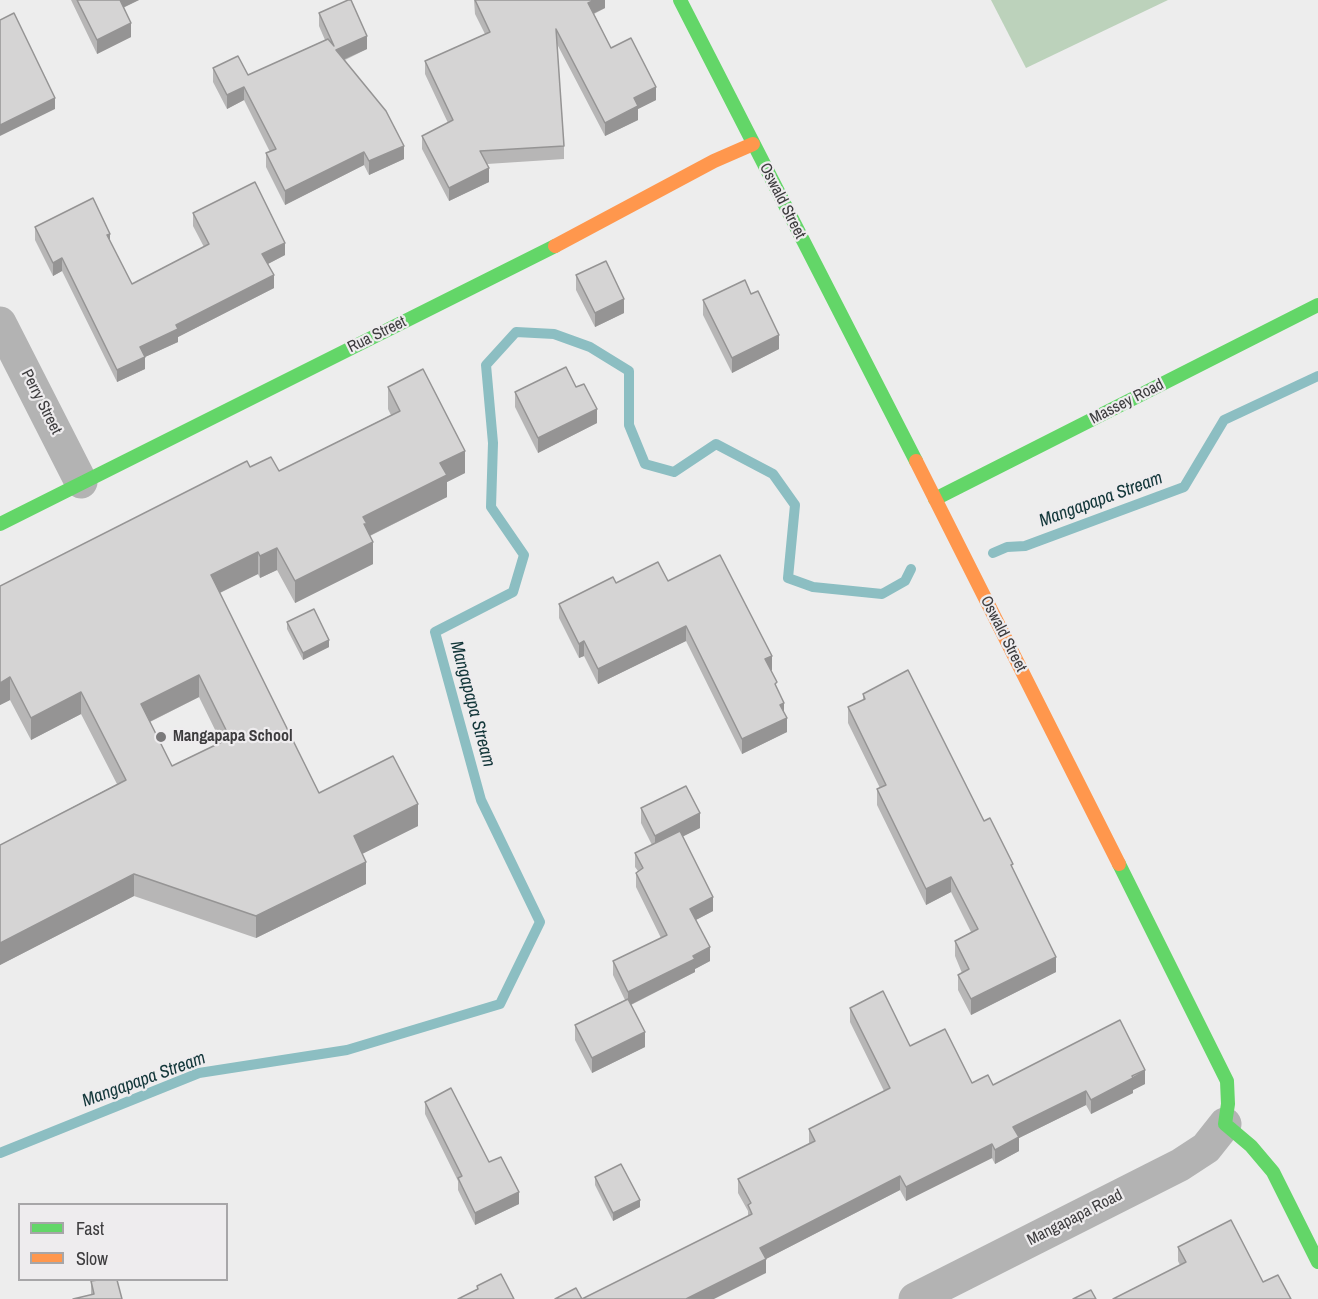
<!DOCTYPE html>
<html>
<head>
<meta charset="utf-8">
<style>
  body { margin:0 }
  #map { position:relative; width:1318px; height:1299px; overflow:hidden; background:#ededed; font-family:"Archivo Narrow",sans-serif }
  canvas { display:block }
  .legend { position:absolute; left:18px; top:1203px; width:210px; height:78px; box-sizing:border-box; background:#eeecee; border:2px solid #a7a6a8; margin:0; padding:8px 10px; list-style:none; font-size:18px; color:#3d3c3e }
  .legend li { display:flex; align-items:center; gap:12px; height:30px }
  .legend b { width:30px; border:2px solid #a7a6a8 }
</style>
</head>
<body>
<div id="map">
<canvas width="1318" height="1299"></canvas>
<ul class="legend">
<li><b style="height:8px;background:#63d668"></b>Fast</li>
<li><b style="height:8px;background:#ff974d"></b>Slow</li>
</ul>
</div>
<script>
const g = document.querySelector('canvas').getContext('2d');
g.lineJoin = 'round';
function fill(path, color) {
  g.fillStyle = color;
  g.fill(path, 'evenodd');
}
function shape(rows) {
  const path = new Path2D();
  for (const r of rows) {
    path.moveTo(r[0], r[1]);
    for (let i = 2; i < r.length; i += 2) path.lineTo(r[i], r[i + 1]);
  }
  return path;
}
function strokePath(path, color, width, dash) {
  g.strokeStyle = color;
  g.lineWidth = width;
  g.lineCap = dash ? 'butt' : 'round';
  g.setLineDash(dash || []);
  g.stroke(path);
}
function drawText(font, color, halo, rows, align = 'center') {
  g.font = font + ' "Archivo Narrow",sans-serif';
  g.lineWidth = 4.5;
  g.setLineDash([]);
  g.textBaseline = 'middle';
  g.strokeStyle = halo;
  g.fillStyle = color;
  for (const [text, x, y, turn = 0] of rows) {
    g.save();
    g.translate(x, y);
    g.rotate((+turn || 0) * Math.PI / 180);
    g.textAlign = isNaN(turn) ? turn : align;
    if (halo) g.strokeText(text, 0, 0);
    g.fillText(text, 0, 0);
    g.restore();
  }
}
fill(shape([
  [991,0,1168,0,1026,68]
]), '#bcd2bb');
strokePath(shape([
  [993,553,1007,547,1025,546,1184,487,1224,420,1318,376],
  [0,1153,199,1073,347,1050,500,1004,540,922,481,800,435,632,513,592,524,555,491,507,493,443,486,365,516,332,554,334,590,347,629,371,629,425,645,464,674,472,716,444,773,474,795,505,788,578,813,587,882,594,905,581,911,569]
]), '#8cbec2', 10);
strokePath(shape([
  [0,323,81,482],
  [915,1299,1180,1165,1206,1148,1225,1124]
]), '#b3b3b3', 33);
strokePath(shape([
  [680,0,916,461],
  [935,499,1318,305],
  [0,524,555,246],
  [1119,864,1227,1081,1228,1104,1225,1124,1251,1146,1273,1172,1318,1262]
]), '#63d668', 14);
strokePath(shape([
  [555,246,714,161,753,144],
  [916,461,1119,864]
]), '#ff974d', 14);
fill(shape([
  [71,0,139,0,123,8,131,37,97,54],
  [474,0,605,0,605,8,594,14,611,48,656,100,638,109,638,120,605,136,557,44,564,146,564,159,487,164,489,182,449,201,422,149,422,136,448,123,425,74,425,61,485,34,475,14],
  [319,13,367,49,345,60,404,159,369,175,364,165,285,205,266,167,266,153,270,152,244,100,227,109,213,82,213,68,248,75,325,40,319,26],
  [193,213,285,255,268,264,274,288,178,337,178,342,145,357,145,369,117,382,62,271,53,276,35,240,35,227,110,243,132,284,204,247,193,226],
  [576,275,624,313,595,327,576,290],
  [703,300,779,349,732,373,703,315],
  [388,387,465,473,447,482,447,497,370,536,373,564,295,603,277,570,260,578,258,574,220,593,319,793,418,826,362,854,366,884,256,938,134,896,0,965,0,845,117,784,81,714,31,740,10,700,0,705,0,586,250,467,279,471,391,415,388,409],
  [199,697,221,742,172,766,150,722],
  [576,387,597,423,538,453,515,407,515,392],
  [668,581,772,670,771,671,784,713,787,732,742,754,686,641,598,684,584,656,579,658,559,618,559,604,616,583],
  [287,622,329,647,303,660,287,629],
  [863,694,984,821,1013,870,1056,972,971,1015,958,990,958,975,962,973,955,956,955,941,971,932,951,892,926,905,877,805,877,789,880,788,848,723,848,707,863,700],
  [641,808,700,828,682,837,713,911,696,920,710,961,695,969,695,972,631,1005,645,1047,592,1073,575,1040,575,1025,625,1000,613,975,613,961,661,938,636,887,636,873,638,871,635,867,635,853,652,845,641,823],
  [850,1008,972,1083,993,1085,1145,1084,1133,1090,1133,1093,1091,1114,1086,1105,1019,1138,1019,1151,995,1164,992,1158,906,1201,900,1190,766,1259,766,1273,582,1299,748,1216,748,1211,738,1193,738,1179,809,1143,809,1129,884,1091,850,1022],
  [425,1102,489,1162,519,1204,475,1225,458,1190,458,1181,425,1114],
  [595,1177,640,1207,613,1221,595,1185],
  [1178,1247,1263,1282,1180,1265,1178,1261],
  [91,1281,122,1299,91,1295]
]), '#b7b6b6');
fill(shape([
  [118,0,139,0,118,10],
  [595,0,605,0,605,8,588,16,588,3],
  [131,23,131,37,97,54,97,40],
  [367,36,367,49,336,63,336,50],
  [244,87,244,100,227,109,227,95],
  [656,87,656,100,638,109,638,120,605,136,605,123,634,98],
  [55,98,55,109,0,136,0,125],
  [404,146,404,159,369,175,369,161],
  [364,152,364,165,285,205,285,191],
  [489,168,489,182,449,201,449,188],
  [110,234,110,246,107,235],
  [285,243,285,255,262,267,262,254],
  [62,258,62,271,53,276,53,263],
  [274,275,274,288,178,337,178,342,145,357,145,369,117,382,117,370,140,347,176,325],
  [624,299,624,313,595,327,595,313],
  [779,335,779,349,732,373,732,358],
  [597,409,597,423,538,453,538,438],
  [465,451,465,473,447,482,447,497,367,537,373,542,373,564,295,603,295,581,363,517,440,463],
  [277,548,277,570,260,578,260,556],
  [258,552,258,574,211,597,211,575],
  [686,626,686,641,598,684,598,669],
  [329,640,329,647,303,660,303,653],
  [584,641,584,656,579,658,579,644],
  [772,656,772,670,765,673,765,659],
  [199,675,199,697,141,726,141,704],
  [10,677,10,700,0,705,0,683],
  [81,692,81,714,31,740,31,718],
  [784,703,784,718,780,705],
  [787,718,787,732,742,754,742,739],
  [418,804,418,826,354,858,354,836],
  [700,813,700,828,655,850,655,836],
  [366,862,366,884,256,938,256,916],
  [134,874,134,896,0,965,0,943],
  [951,877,951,892,926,905,926,889],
  [713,897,713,911,690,923,690,909],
  [710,947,710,961,695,969,695,972,628,1006,628,992],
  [1056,957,1056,972,971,1015,971,999],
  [645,1032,645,1047,592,1073,592,1058],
  [1145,1070,1145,1084,1133,1090,1133,1093,1091,1114,1091,1100],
  [1086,1091,1086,1105,1019,1138,1019,1151,995,1164,995,1150,1013,1127],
  [992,1144,992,1158,906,1201,906,1187],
  [900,1176,900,1190,766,1259,766,1273,714,1299,686,1299,760,1248],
  [519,1192,519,1204,475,1225,475,1213],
  [640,1200,640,1207,613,1221,613,1213]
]), '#959494');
const building = shape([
  [77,0,120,0,131,23,97,40,77,0],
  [348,0,351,0,367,36,336,50,386,111,404,146,369,161,364,152,285,191,266,153,276,149,244,87,227,95,213,68,238,56,248,75,328,39,334,46,319,13,348,0],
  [475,0,595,0,588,3,611,48,631,38,656,87,634,98,638,106,605,123,556,29,564,146,480,151,489,168,449,188,422,136,453,120,425,61,490,32,475,0],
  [14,13,55,98,0,125,0,20,14,13],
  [255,182,285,243,262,254,274,275,176,325,178,329,140,347,145,357,117,370,62,258,53,263,35,227,93,198,110,234,107,235,132,284,209,244,193,213,255,182],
  [606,261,624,299,595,313,576,275,606,261],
  [745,280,751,294,758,291,779,335,732,358,703,300,745,280],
  [566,367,576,387,584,384,597,409,538,438,515,392,566,367],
  [423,369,465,451,440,463,447,475,363,517,367,524,364,524,373,542,295,581,277,548,260,556,258,552,211,575,319,793,393,756,418,804,354,836,366,862,256,916,134,874,0,943,0,845,126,780,81,692,31,718,10,677,0,683,0,586,247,461,250,467,271,457,279,471,400,411,388,387,423,369],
  [199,675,230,738,172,766,141,704,199,675],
  [720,555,772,656,765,659,777,682,775,684,784,703,780,705,787,718,742,739,686,626,598,669,584,641,579,644,559,604,613,577,616,583,658,562,668,581,720,555],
  [314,609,329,640,303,653,287,622,314,609],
  [908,670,984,821,990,818,1013,864,1011,865,1056,957,971,999,958,975,969,969,955,941,978,929,951,877,926,889,877,789,886,785,848,707,865,699,863,694,908,670],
  [686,786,700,813,655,836,641,808,686,786],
  [680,831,713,897,690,909,710,947,693,956,695,959,628,992,613,961,667,935,636,873,643,868,635,853,680,831],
  [883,991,910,1046,945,1029,972,1083,988,1075,993,1085,1120,1020,1145,1070,1132,1076,1133,1078,1091,1100,1086,1091,1013,1127,1019,1137,995,1150,992,1144,906,1187,900,1176,760,1248,766,1259,686,1299,555,1299,576,1288,582,1299,752,1214,748,1205,751,1203,738,1179,815,1141,809,1129,890,1088,850,1008,883,991],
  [628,999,645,1032,592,1058,575,1025,628,999],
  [451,1088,489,1162,501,1157,519,1192,475,1213,458,1178,462,1176,425,1102,451,1088],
  [621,1164,640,1200,613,1213,595,1177,621,1164],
  [1231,1220,1263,1282,1278,1275,1291,1299,1113,1299,1186,1262,1178,1247,1231,1220],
  [501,1274,514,1299,458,1299,478,1289,477,1286,501,1274],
  [98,1280,117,1280,122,1299,73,1299,94,1294,91,1281,98,1280],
  [1091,1290,1096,1299,1073,1299,1091,1290]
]);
fill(building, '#d5d4d4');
strokePath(building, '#959494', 1.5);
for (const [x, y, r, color] of [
  [161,737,6,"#7b7a7b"]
]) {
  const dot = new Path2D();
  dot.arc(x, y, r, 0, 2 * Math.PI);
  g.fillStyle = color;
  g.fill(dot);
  strokePath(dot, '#eeecee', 2);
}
drawText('16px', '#3d3c3e', '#eeecee', [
  ["Oswald Street",782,201,63],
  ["Rua Street",377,335,-26],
  ["Perry Street",41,402,63],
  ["Massey Road",1127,402,-27],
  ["Oswald Street",1003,634,63],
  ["Mangapapa Road",1075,1218,-27]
]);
drawText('bold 16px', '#3d3c3e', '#eeecee', [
  ["Mangapapa School",173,737]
], 'left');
drawText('italic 18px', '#123639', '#eeecee', [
  ["Mangapapa Stream",1101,500,-20],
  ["Mangapapa Stream",472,704,75],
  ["Mangapapa Stream",144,1080,-20]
]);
</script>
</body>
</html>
